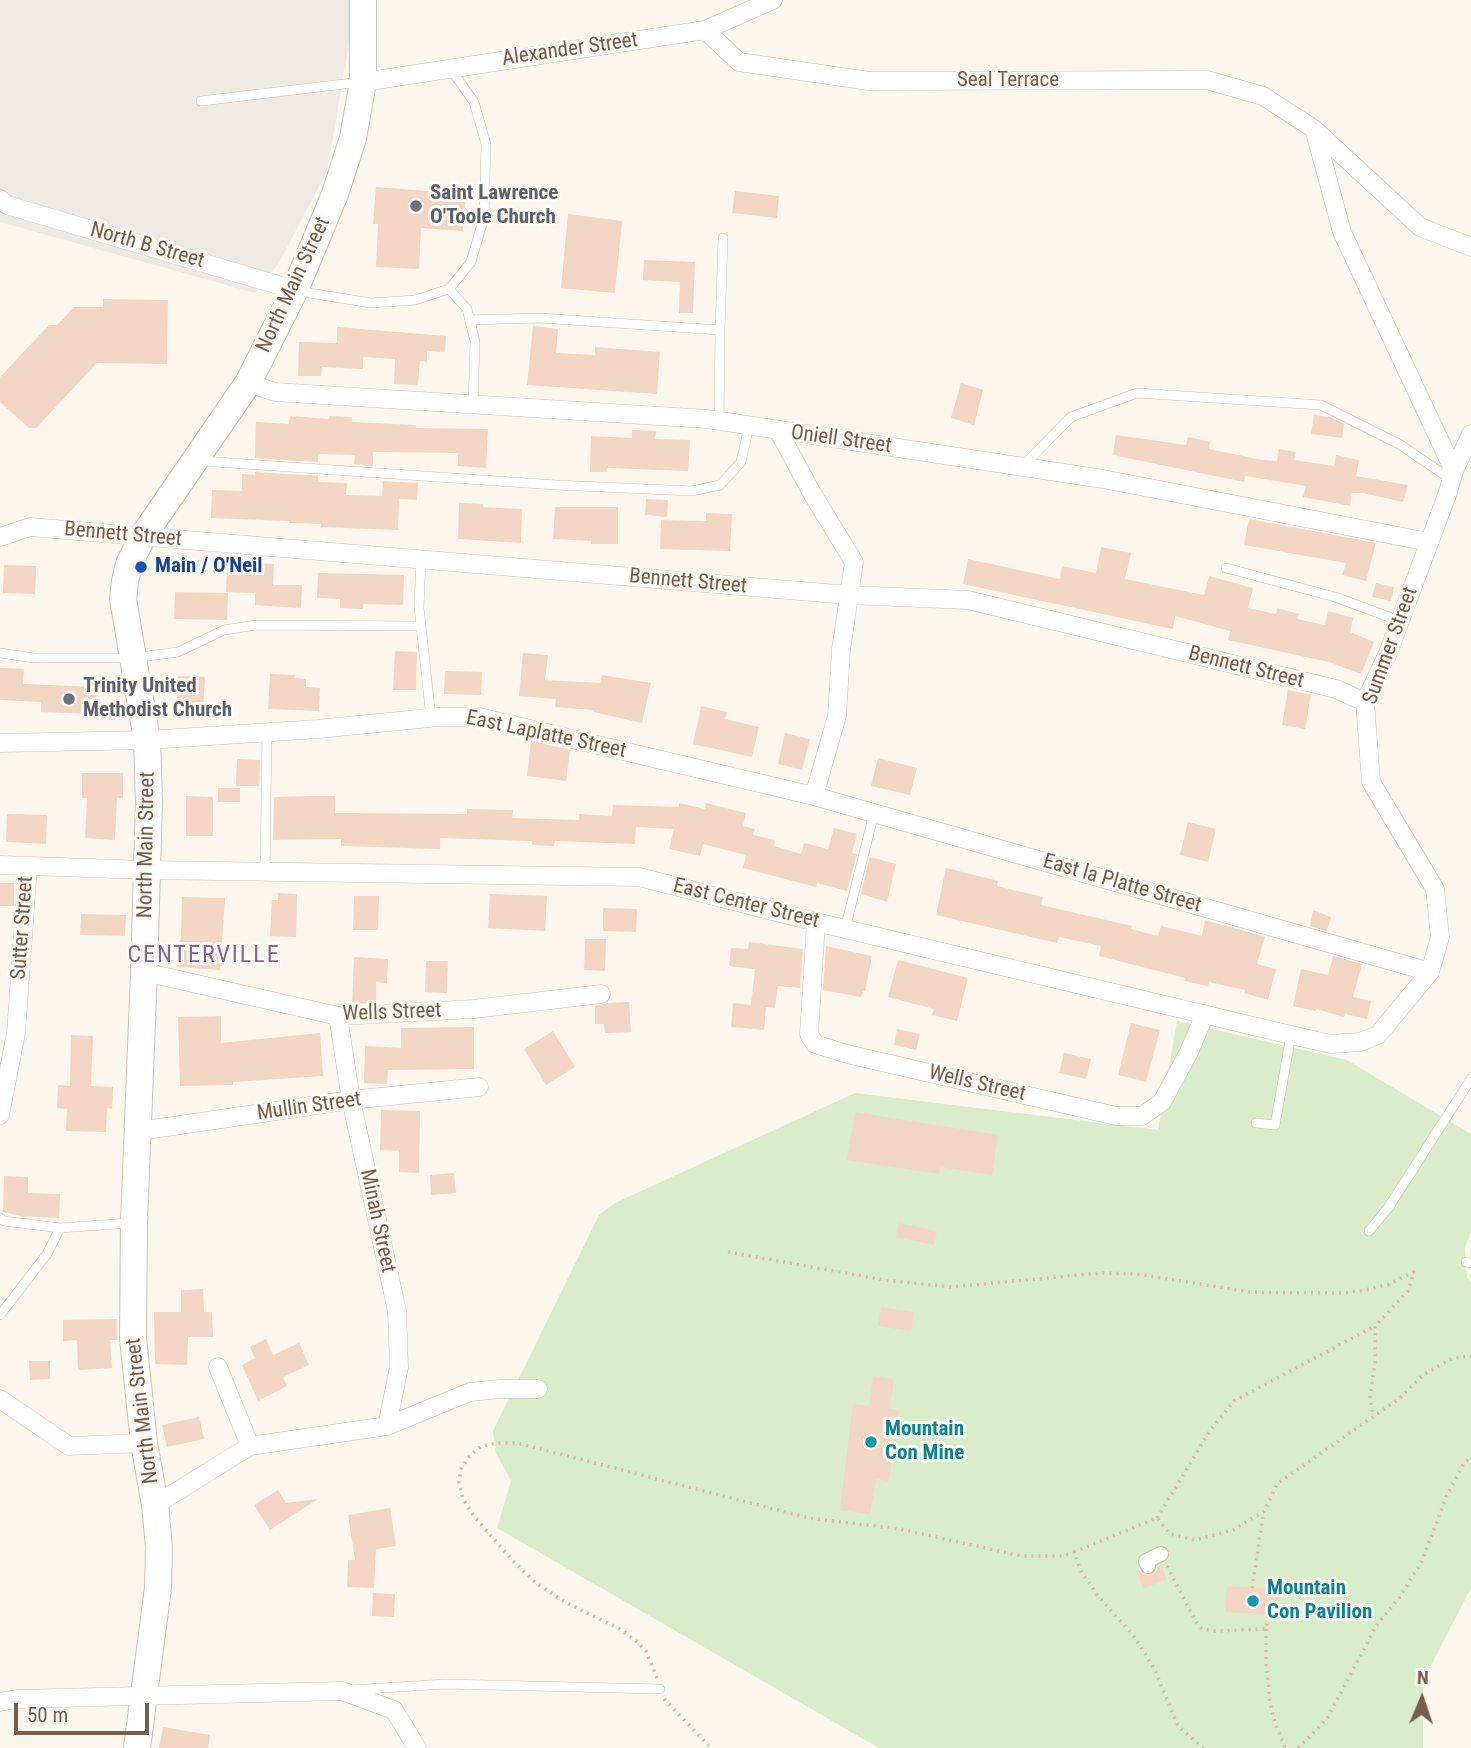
<!DOCTYPE html>
<html>
<head>
<meta charset="utf-8">
<style>
  body { margin:0 }
  #map { position:relative; width:1471px; height:1748px; overflow:hidden; background:#fdf6ec; font-family:"Roboto Condensed",sans-serif }
  canvas { display:block }
  .north { position:absolute; left:1387px; top:1664px; width:70px; height:70px; -webkit-text-stroke:5px #fffaf3; paint-order:stroke; rotate:2deg; font-size:19px; font-weight:700; line-height:28px; text-align:center; color:#7a5c4d }
  .north::after { content:''; display:block; margin:auto; width:24px; height:32px; background:#7a5c4d; clip-path:polygon(50% 0,100% 100%,50% 72%,0 100%) }
  .scale { position:absolute; left:14px; top:1703px; width:135px; height:32px; box-sizing:border-box; border:4px solid #7a5c4d; border-top:0; padding-left:9px; font-size:21px; line-height:24px; white-space:nowrap; color:#7a5c4d; -webkit-text-stroke:5px #fffaf3; paint-order:stroke }
</style>
</head>
<body>
<div id="map">
<canvas width="1471" height="1748"></canvas>
<div class="north">N</div>
<div class="scale">50 m</div>
</div>
<script>
const g = document.querySelector('canvas').getContext('2d');
g.lineJoin = 'round';
function fill(path, color) {
  g.fillStyle = color;
  g.fill(path, 'evenodd');
}
function shape(rows) {
  const path = new Path2D();
  for (const r of rows) {
    path.moveTo(r[0], r[1]);
    for (let i = 2; i < r.length; i += 2) path.lineTo(r[i], r[i + 1]);
  }
  return path;
}
function strokePath(path, color, width, dash) {
  g.strokeStyle = color;
  g.lineWidth = width;
  g.lineCap = dash ? 'butt' : 'round';
  g.setLineDash(dash || []);
  g.stroke(path);
}
function drawText(font, color, halo, rows, align = 'center') {
  g.font = font + ' "Roboto Condensed",sans-serif';
  g.lineWidth = 6;
  g.setLineDash([]);
  g.textBaseline = 'middle';
  g.strokeStyle = halo;
  g.fillStyle = color;
  for (const [text, x, y, turn = 0] of rows) {
    g.save();
    g.translate(x, y);
    g.rotate((+turn || 0) * Math.PI / 180);
    g.textAlign = isNaN(turn) ? turn : align;
    if (halo) g.strokeText(text, 0, 0);
    g.fillText(text, 0, 0);
    g.restore();
  }
}
fill(shape([
  [0,0,350,0,352,27,327,171,279,263,255,293,0,222]
]), '#efe9e4');
fill(shape([
  [1177,1021,1347,1060,1471,1134,1471,1232,1465,1248,1467,1277,1471,1283,1471,1588,1423,1681,1423,1748,879,1748,497,1528,511,1481,496,1453,493,1431,599,1215,615,1203,855,1093,1158,1130]
]), '#d8ecc9');
fill(shape([
  [376,187,466,194,463,231,421,228,419,269,376,267,378,224,373,224],
  [735,191,779,196,777,218,732,213],
  [568,214,622,221,615,293,561,288],
  [644,260,695,262,693,313,679,313,680,282,643,280],
  [103,299,168,300,167,364,97,363,36,428,29,428,0,402,0,377,49,325,57,325,74,307,103,307],
  [533,326,558,329,556,353,595,355,595,347,660,352,657,394,527,385],
  [337,327,446,336,445,352,427,351,427,362,420,361,418,385,394,384,395,359,363,357,363,369,322,367,321,376,298,376,299,342,337,343],
  [961,383,983,390,974,425,951,418],
  [1314,415,1330,417,1344,424,1342,438,1311,434],
  [290,416,329,419,330,416,352,417,352,422,416,425,416,428,488,429,486,468,458,466,458,453,373,452,373,466,354,464,355,455,318,454,318,462,255,458,256,422,289,424],
  [632,430,656,431,655,439,690,440,688,471,607,468,606,472,590,472,591,436,632,438],
  [1116,435,1186,445,1188,437,1210,442,1209,449,1262,460,1277,461,1279,449,1296,452,1294,460,1334,466,1336,455,1359,460,1356,476,1408,485,1403,502,1363,493,1352,493,1350,506,1303,497,1306,486,1245,476,1244,482,1113,455],
  [255,472,318,476,318,482,347,483,346,495,382,496,383,481,418,483,417,500,399,499,398,530,321,527,321,524,289,523,289,521,211,518,212,490,242,491,242,474,255,475],
  [646,499,668,500,667,517,645,515],
  [459,503,483,504,483,507,522,509,521,543,458,539],
  [555,507,618,507,618,544,591,544,591,541,553,539],
  [706,513,732,514,730,551,660,549,661,520,706,521],
  [1249,519,1376,543,1366,581,1342,575,1346,563,1244,545],
  [1101,547,1131,553,1125,579,1204,595,1209,576,1253,588,1248,608,1276,614,1277,608,1299,614,1297,619,1325,625,1328,611,1353,618,1350,632,1374,642,1361,674,1329,662,1228,640,1230,631,1175,616,1173,629,963,584,968,559,1060,579,1062,566,1096,573],
  [246,563,274,564,273,585,302,585,301,608,255,605,255,593,226,592,227,567,246,568],
  [4,565,36,566,35,594,3,593],
  [318,573,404,575,403,605,363,604,363,609,340,608,340,599,317,598],
  [1376,583,1394,587,1391,601,1372,597],
  [175,592,228,593,227,620,174,619],
  [395,651,417,652,416,690,393,690],
  [523,653,548,655,545,680,600,683,602,675,651,683,642,723,594,712,594,710,555,707,556,699,519,696],
  [0,668,24,669,23,684,97,687,96,714,41,712,41,702,0,700],
  [445,671,482,672,481,695,444,694],
  [270,674,295,675,294,678,306,679,306,687,320,688,319,711,268,709],
  [178,676,205,677,203,711,177,710],
  [1288,690,1311,695,1305,729,1282,725],
  [701,706,727,712,725,719,759,727,752,757,693,744],
  [785,733,810,739,802,770,778,764],
  [531,741,570,750,566,781,527,776],
  [878,758,917,768,910,795,871,786],
  [237,759,260,760,259,786,236,786],
  [82,773,123,773,123,798,117,798,115,840,85,838,87,798,82,798],
  [218,788,240,788,240,802,218,802],
  [186,796,213,797,213,836,186,836],
  [311,796,335,796,335,813,467,814,467,809,513,810,512,818,579,820,579,814,612,816,613,805,679,807,679,803,705,809,706,803,746,813,743,826,755,829,753,835,775,840,774,846,801,854,804,843,828,849,834,828,857,834,852,853,857,854,847,891,817,883,816,887,743,868,746,855,703,844,700,856,669,849,674,829,636,827,635,844,555,841,554,846,532,845,532,841,440,838,440,849,341,846,341,839,273,840,274,797],
  [7,814,47,815,46,844,6,842],
  [1188,822,1216,829,1208,862,1180,855],
  [870,857,896,864,887,902,861,894],
  [946,868,998,881,997,886,1043,897,1041,905,1132,926,1131,929,1158,936,1161,926,1202,936,1205,920,1265,937,1257,964,1276,969,1268,1000,1244,993,1245,990,1209,982,1208,986,1184,981,1185,978,1099,956,1101,946,1059,937,1057,943,936,915],
  [0,883,14,883,14,906,0,906],
  [278,893,297,894,296,937,270,936,272,900,278,900],
  [490,894,547,896,545,931,488,928],
  [354,896,379,896,378,930,353,930],
  [182,897,225,898,220,970,177,967,180,939,181,939],
  [603,908,637,909,636,932,603,931],
  [1313,910,1331,917,1327,931,1310,926],
  [81,914,126,915,125,936,80,935],
  [585,939,606,939,605,971,584,970],
  [749,942,803,949,800,988,778,986,775,1008,766,1007,764,1030,731,1027,733,1003,751,1005,755,969,729,966,731,948,748,949],
  [826,946,872,956,865,991,863,991,861,997,823,990],
  [1333,956,1362,964,1353,997,1371,1001,1367,1019,1345,1014,1344,1017,1316,1009,1316,1011,1293,1006,1301,969,1328,975],
  [354,957,388,959,387,983,376,982,376,1003,352,1004],
  [898,960,968,978,957,1021,932,1015,934,1009,888,997],
  [426,961,448,961,447,993,425,992],
  [629,1002,631,1032,605,1033,604,1024,595,1024,595,1006,608,1003],
  [221,1016,221,1043,320,1033,323,1076,233,1082,233,1085,180,1086,178,1017],
  [1131,1023,1160,1030,1146,1082,1118,1075],
  [474,1027,474,1069,388,1070,387,1084,364,1083,365,1046,401,1048,401,1028],
  [897,1029,920,1034,916,1050,894,1045],
  [553,1031,575,1067,546,1085,524,1049],
  [71,1035,93,1036,91,1086,113,1087,112,1109,107,1108,106,1132,66,1131,67,1109,57,1108,58,1085,70,1086],
  [1064,1053,1091,1059,1086,1079,1059,1073],
  [381,1110,420,1111,419,1173,399,1172,399,1151,380,1150],
  [855,1112,998,1135,992,1175,940,1167,939,1174,847,1160],
  [454,1173,456,1193,431,1195,430,1175],
  [4,1176,28,1177,28,1193,60,1194,59,1218,21,1216,3,1212],
  [899,1223,937,1231,934,1245,896,1237],
  [203,1289,204,1312,212,1312,213,1337,188,1337,187,1365,155,1364,154,1312,181,1312,181,1290],
  [881,1307,914,1312,911,1331,878,1326],
  [117,1319,117,1340,110,1340,112,1368,78,1370,77,1340,63,1341,63,1320],
  [266,1339,273,1355,299,1343,309,1365,283,1377,287,1386,258,1401,242,1365,255,1358,250,1347],
  [29,1361,50,1361,50,1379,30,1380],
  [873,1376,894,1379,890,1409,899,1410,889,1481,876,1479,870,1514,840,1510,853,1404,869,1406],
  [199,1417,204,1439,167,1447,162,1425],
  [278,1490,286,1503,318,1499,270,1530,254,1505],
  [390,1508,396,1546,376,1549,374,1588,347,1587,348,1560,355,1560,348,1515],
  [1161,1565,1167,1579,1144,1589,1136,1571,1139,1570,1143,1574,1151,1575],
  [1227,1586,1281,1589,1279,1615,1225,1612],
  [373,1593,395,1594,394,1617,372,1616],
  [163,1727,210,1735,208,1748,159,1748]
]), '#f3d5c3');
const service = shape([
  [201,101,361,82],
  [449,289,467,309,475,341,473,404],
  [297,291,371,303,415,300,449,289,471,262,484,217,486,144,474,102,450,68],
  [470,320,540,318,720,330,719,421],
  [720,330,723,238],
  [201,461,556,485,692,491,720,485,741,462,749,426],
  [1023,466,1071,417,1137,393,1321,405,1399,444,1452,480],
  [421,559,419,607,431,718],
  [1226,568,1335,597,1400,621],
  [0,653,34,658,133,658,178,652,224,630,256,625,421,626],
  [265,872,267,732],
  [845,929,874,813],
  [1256,1123,1275,1125,1291,1035],
  [0,1218,4,1221,60,1228,130,1223],
  [1369,1231,1388,1208,1471,1079],
  [1466,1262,1471,1263],
  [0,1315,47,1254,60,1228],
  [351,1690,445,1684,660,1689]
]);
const pedestrian = shape([
  [1148,1566,1146,1561,1161,1554]
]);
const minor = shape([
  [705,30,739,62,869,81,1207,80,1263,96,1314,129,1420,227,1471,247],
  [363,82,705,30,773,0],
  [1314,129,1342,232,1454,471],
  [0,199,7,205,295,290],
  [248,383,275,392,707,419,1103,479,1429,542],
  [779,432,813,495,854,562,841,650,837,716,814,796],
  [0,537,30,527,849,595,968,600,1336,689,1365,702],
  [0,743,147,740,318,729,439,717,479,717,814,796,1430,972],
  [0,865,147,870,639,877,816,922,1291,1035,1331,1044,1360,1042,1378,1035,1430,972,1440,937,1435,889,1371,782,1365,702,1388,653,1447,495,1454,471,1471,434],
  [816,922,809,1034,815,1044,847,1054,1116,1116,1142,1116,1162,1102,1189,1052,1205,1014],
  [144,972,338,1016,474,1009,601,994],
  [338,1016,351,1100,397,1311,399,1367,387,1426],
  [0,1115,16,1033,28,866],
  [139,1131,351,1100,479,1087],
  [218,1367,250,1446],
  [0,1399,69,1446,144,1443],
  [155,1505,250,1446,387,1426,470,1392,500,1389,538,1389],
  [0,1702,17,1699,342,1691,394,1710,417,1748]
]);
const secondary = shape([
  [137,1748,158,1588,159,1547,155,1505,144,1443,133,1338,134,1222,144,972,149,802,147,740,123,599,125,581,129,564,143,536,248,383,295,290,335,194,353,138,363,82,363,0]
]);
strokePath(service, '#d1beb0', 10);
strokePath(pedestrian, '#d1beb0', 16);
strokePath(minor, '#d1beb0', 19);
strokePath(secondary, '#d6c0b0', 28);
strokePath(shape([
  [728,1252,884,1280,951,1287,1100,1273,1137,1274,1250,1292,1342,1293,1366,1290,1389,1284,1414,1272,1408,1291,1375,1326,1375,1362,1370,1396,1373,1417],
  [1157,1518,1209,1432,1234,1401,1375,1326],
  [1074,1552,1157,1518,1170,1534,1195,1540,1233,1530,1264,1511,1278,1483,1400,1398,1423,1375,1453,1358,1471,1356],
  [1167,1566,1196,1622,1202,1629,1214,1631,1266,1629,1269,1614],
  [1252,1588,1264,1511],
  [1266,1629,1266,1663,1270,1703,1275,1723,1285,1748],
  [657,1678,646,1651,636,1641,620,1629,565,1602,536,1583,513,1561,474,1516,463,1499,459,1482,461,1469,469,1457,481,1446,498,1443,517,1443,809,1518,900,1529,1021,1556,1063,1556,1074,1552,1081,1571,1098,1596,1133,1635,1154,1668,1178,1726,1203,1748],
  [664,1699,711,1748],
  [1298,1748,1327,1719,1376,1626,1399,1598,1421,1563,1447,1495,1464,1463,1471,1457]
]), '#d9b8a5', 3.5, [2, 5]);
strokePath(service, '#fff', 9);
strokePath(pedestrian, '#fff', 14);
strokePath(minor, '#fff', 18);
strokePath(secondary, '#fff', 26);
for (const [x, y, r, color] of [
  [416,206,7,"#6b7280"],
  [141,567,7,"#1a4fb4"],
  [69,699,7,"#6b7280"],
  [871,1442,7,"#0f9aa8"],
  [1253,1601,7,"#0f9aa8"]
]) {
  const dot = new Path2D();
  dot.arc(x, y, r, 0, 2 * Math.PI);
  g.fillStyle = color;
  g.fill(dot);
  strokePath(dot, '#fffaf3', 2.5);
}
drawText('21px', '#7a5c4d', '#fffaf3', [
  ["Alexander Street",570,50,-8],
  ["Seal Terrace",1008,81],
  ["North B Street",147,246,16],
  ["North Main Street",294,285,-65],
  ["Oniell Street",841,440,8],
  ["Bennett Street",123,535,5],
  ["Bennett Street",688,582,5],
  ["Summer Street",1391,646,-70],
  ["Bennett Street",1246,668,14],
  ["East Laplatte Street",546,735,12],
  ["North Main Street",147,845,-89],
  ["East la Platte Street",1122,884,16],
  ["East Center Street",746,904,14],
  ["Sutter Street",23,928,-86],
  ["Wells Street",392,1013,-2],
  ["Wells Street",977,1084,13],
  ["Mullin Street",309,1107,-8],
  ["Minah Street",377,1221,78],
  ["North Main Street",143,1411,-97]
]);
drawText('bold 21px', '#5b616d', '#fffaf3', [
  ["Saint Lawrence",430,194],
  ["O'Toole Church",430,218],
  ["Trinity United",83,687],
  ["Methodist Church",83,711]
], 'left');
drawText('bold 21px', '#164399', '#fffaf3', [
  ["Main / O'Neil",155,567]
], 'left');
drawText('bold 21px', '#0d838f', '#fffaf3', [
  ["Mountain",885,1430],
  ["Con Mine",885,1454],
  ["Mountain",1267,1589],
  ["Con Pavilion",1267,1613]
], 'left');
g.letterSpacing = '2px';
drawText('24px', '#846695', '#fffaf3', [
  ["CENTERVILLE",204,956]
]);
g.letterSpacing = '0px';
</script>
</body>
</html>
